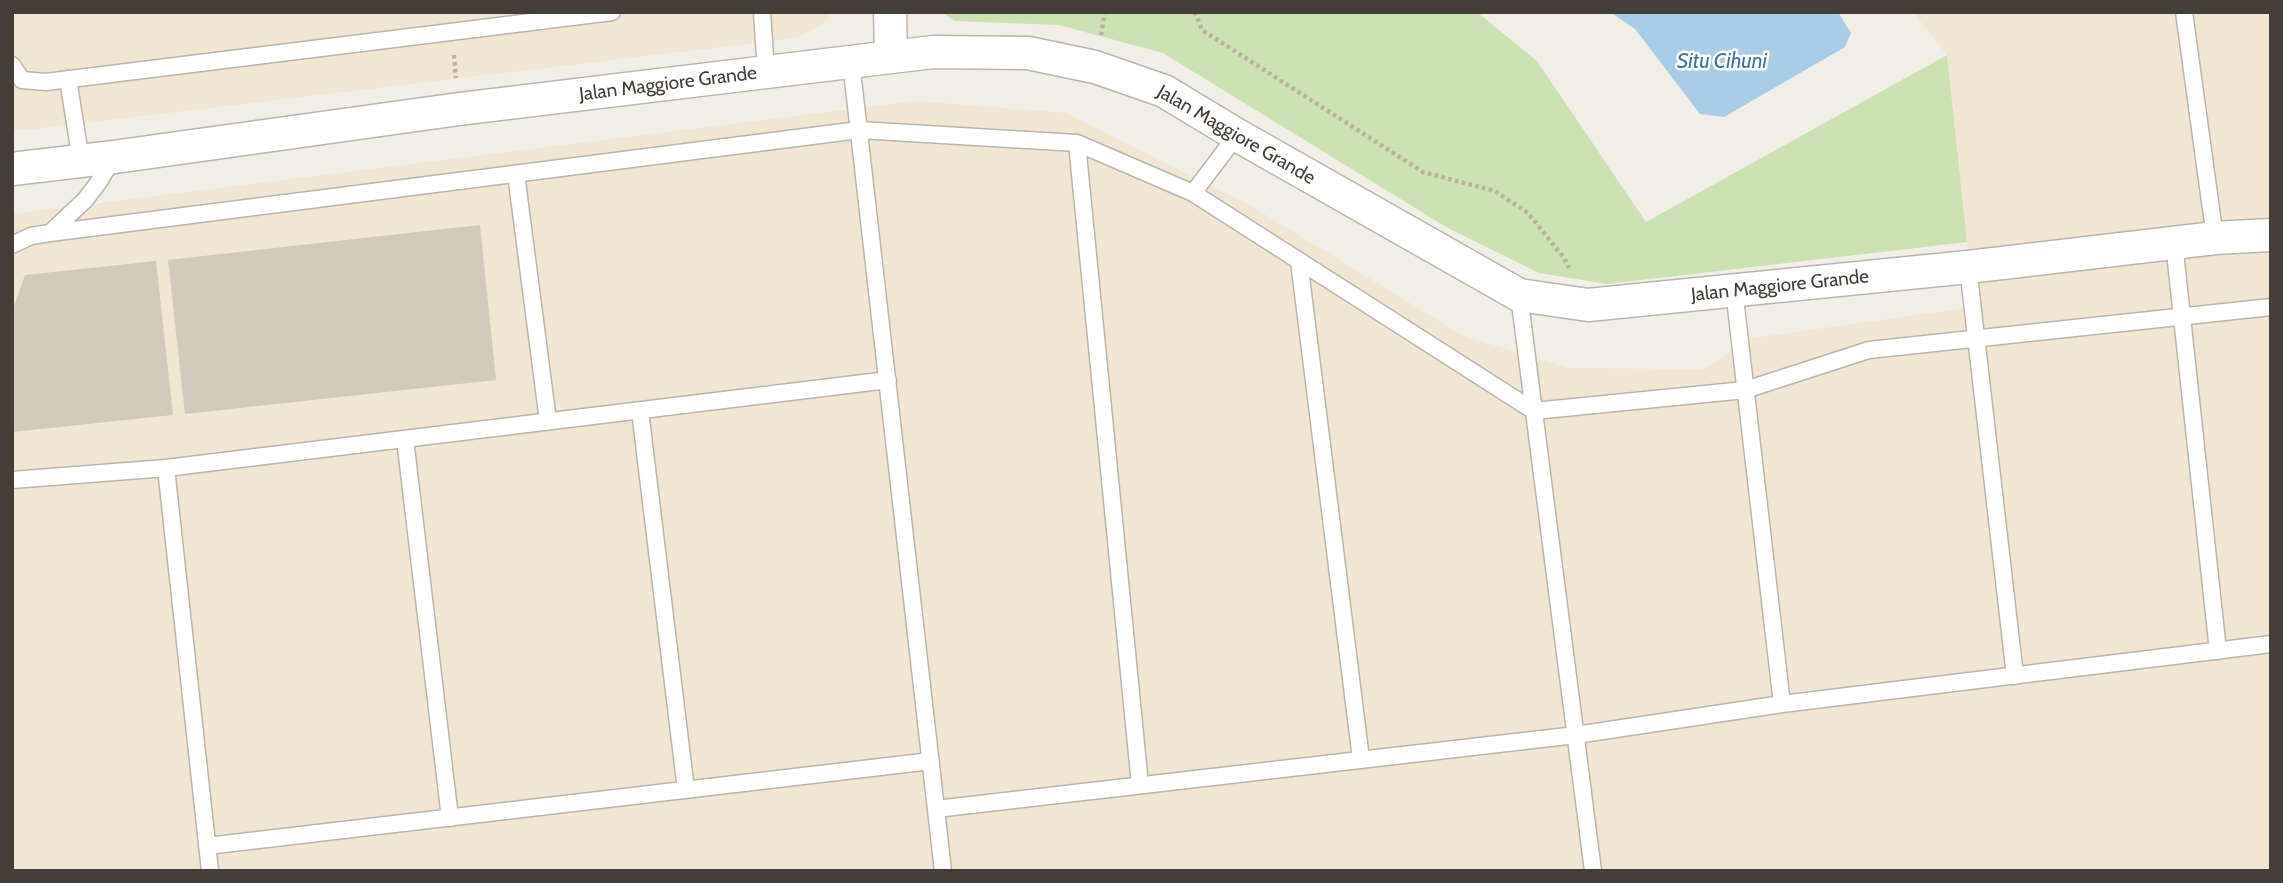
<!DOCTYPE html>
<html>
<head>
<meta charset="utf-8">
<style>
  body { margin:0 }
  #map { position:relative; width:2283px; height:883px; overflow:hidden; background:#f1eee7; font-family:Cabin,sans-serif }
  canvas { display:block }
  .frame { position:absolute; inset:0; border:14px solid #433e37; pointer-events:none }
</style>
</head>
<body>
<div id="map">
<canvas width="2283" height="883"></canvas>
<div class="frame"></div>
</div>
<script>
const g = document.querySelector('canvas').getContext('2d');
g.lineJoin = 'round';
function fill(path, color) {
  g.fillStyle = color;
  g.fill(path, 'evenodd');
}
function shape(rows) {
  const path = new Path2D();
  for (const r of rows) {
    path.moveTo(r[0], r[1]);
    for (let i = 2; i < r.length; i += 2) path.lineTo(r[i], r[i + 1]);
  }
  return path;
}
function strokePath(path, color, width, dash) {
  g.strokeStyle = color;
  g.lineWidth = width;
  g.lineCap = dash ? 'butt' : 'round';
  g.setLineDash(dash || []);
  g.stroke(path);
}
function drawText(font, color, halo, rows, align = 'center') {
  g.font = font + ' Cabin,sans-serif';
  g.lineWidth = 5;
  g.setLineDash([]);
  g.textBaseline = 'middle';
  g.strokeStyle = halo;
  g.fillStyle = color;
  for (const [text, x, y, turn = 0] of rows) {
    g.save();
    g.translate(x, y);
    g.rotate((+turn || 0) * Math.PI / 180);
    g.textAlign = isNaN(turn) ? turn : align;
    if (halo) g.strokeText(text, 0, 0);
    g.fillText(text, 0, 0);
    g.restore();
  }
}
fill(shape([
  [12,12,831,12,827,21,797,38,25,130,12,130],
  [1913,12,2271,12,2271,871,12,871,12,214,916,101,1066,113,1251,206,1462,335,1567,368,1704,369,1753,338,1974,307,1947,55]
]), '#f1e5d4');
fill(shape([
  [943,12,1477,12,1537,61,1646,222,1947,55,1967,242,1607,284,1539,273,1446,227,1163,53,1059,25,954,21]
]), '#cce1b4');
fill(shape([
  [1610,12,1838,12,1851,33,1845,47,1724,117,1700,114,1635,29]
]), '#aacde7');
fill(shape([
  [480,225,496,380,185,414,168,260],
  [156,261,173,415,12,432,12,312,25,275]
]), '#d1cabd');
const lane = shape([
  [762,12,766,72],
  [2184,12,2215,238],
  [851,62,943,871],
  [12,65,22,80,46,82,612,12],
  [68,79,81,161],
  [1077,143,1140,785],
  [516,174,548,421],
  [1193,193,1237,135],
  [50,233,85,200,98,183,114,157],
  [2174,243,2218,651],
  [12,245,31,236,50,233,859,130,1077,143,1193,193,1534,411,1745,390,1869,350,2271,307],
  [1299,261,1361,759],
  [1968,267,2015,676],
  [1734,290,1782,704],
  [1519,295,1593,871],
  [640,411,686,790],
  [405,439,450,818],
  [166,468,210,871],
  [12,480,166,468,888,380],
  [936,809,1576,735,1782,704,2271,644],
  [207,846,931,761]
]);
const street = shape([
  [890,12,891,57],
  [12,169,114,157,459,109,933,52,1028,53,1095,67,1164,91,1237,135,1519,295,1588,305,1968,267,2215,238,2271,235]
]);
strokePath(lane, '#bbb6aa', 19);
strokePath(street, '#bbb6aa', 35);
strokePath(shape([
  [1195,12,1202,30,1423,172,1495,191,1528,213,1564,258,1569,268],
  [1101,35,1105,12],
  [454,55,456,78]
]), '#bbb19d', 4.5, [3.5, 3.5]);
strokePath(lane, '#fff', 16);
strokePath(street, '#fff', 32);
drawText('19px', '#433e37', '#fff', [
  ["Jalan Maggiore Grande",668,84,-7],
  ["Jalan Maggiore Grande",1236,135,30],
  ["Jalan Maggiore Grande",1780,286,-6]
]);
drawText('italic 21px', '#3d75a2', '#fff', [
  ["Situ Cihuni",1722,62]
]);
</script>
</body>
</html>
